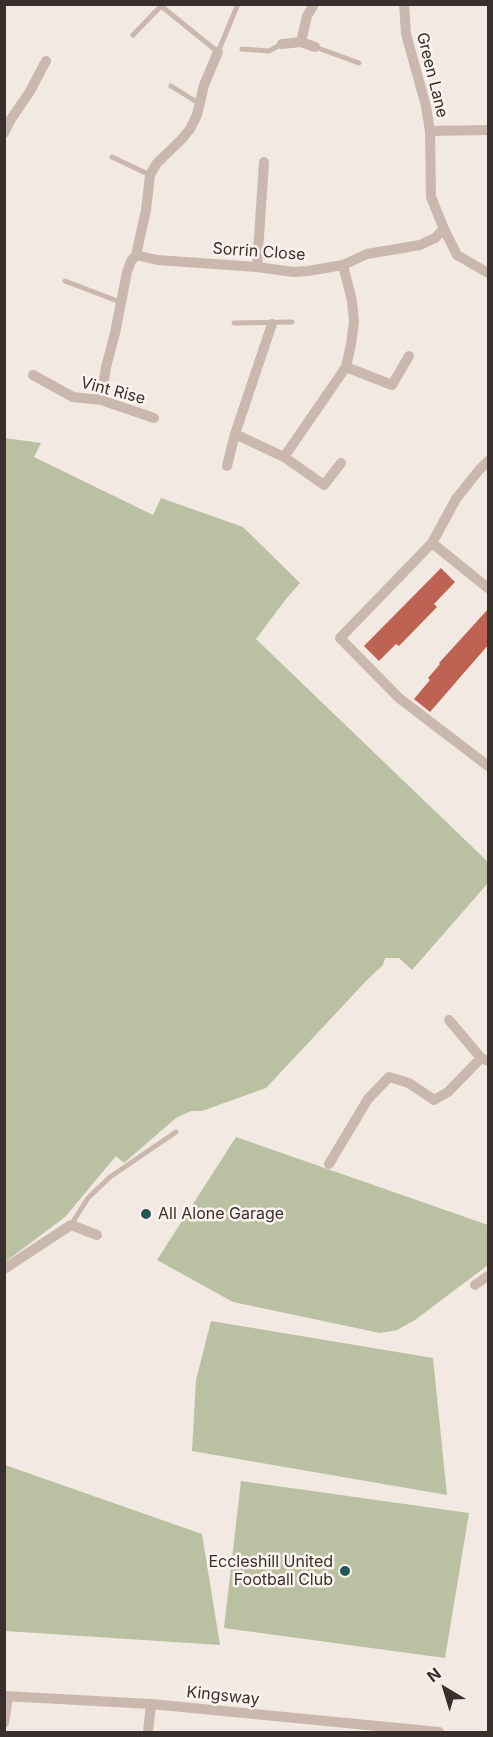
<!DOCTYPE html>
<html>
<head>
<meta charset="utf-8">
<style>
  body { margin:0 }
  #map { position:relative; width:493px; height:1737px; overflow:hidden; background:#f2e9e2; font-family:Inter,sans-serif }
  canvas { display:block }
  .frame { position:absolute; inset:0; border:6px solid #392f2c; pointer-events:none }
  .north { position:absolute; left:415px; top:1659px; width:60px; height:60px; -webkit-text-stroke:4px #faf3ee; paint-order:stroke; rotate:322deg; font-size:16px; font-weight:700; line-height:24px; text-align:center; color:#392f2c }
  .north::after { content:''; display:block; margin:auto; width:21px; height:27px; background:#392f2c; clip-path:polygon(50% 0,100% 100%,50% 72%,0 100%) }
</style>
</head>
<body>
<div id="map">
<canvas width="493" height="1737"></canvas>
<div class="frame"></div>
<div class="north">N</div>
</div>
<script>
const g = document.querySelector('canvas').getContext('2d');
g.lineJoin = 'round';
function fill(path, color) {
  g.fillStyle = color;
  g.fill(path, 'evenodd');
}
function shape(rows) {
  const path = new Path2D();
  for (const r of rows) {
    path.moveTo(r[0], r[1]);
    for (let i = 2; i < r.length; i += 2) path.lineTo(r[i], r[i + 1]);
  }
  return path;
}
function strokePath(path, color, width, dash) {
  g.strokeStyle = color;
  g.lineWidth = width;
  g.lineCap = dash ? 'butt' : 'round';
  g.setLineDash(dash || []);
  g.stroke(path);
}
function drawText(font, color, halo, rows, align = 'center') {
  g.font = font + ' Inter,sans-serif';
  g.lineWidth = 5;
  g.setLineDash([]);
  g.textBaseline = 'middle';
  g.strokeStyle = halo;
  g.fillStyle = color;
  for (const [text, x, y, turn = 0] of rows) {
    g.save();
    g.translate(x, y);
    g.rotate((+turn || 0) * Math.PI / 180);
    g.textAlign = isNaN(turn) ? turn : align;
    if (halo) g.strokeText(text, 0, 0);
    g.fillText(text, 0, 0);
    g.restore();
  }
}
fill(shape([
  [5,438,41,443,34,457,153,515,161,498,243,527,300,583,286,599,256,639,488,862,488,883,412,970,399,958,385,958,383,965,367,980,266,1088,202,1111,191,1111,176,1118,124,1163,116,1156,65,1217,5,1262],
  [236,1137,488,1225,488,1265,415,1320,397,1330,380,1333,233,1302,157,1260],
  [211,1321,433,1358,447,1495,192,1451,196,1380],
  [5,1465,202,1534,220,1645,5,1631],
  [241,1481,469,1513,445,1658,224,1628]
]), '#bac1a2');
fill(shape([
  [441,568,455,582,434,604,437,607,399,646,396,644,379,661,364,646],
  [489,608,489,644,430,712,414,699,430,680,428,678,440,664,439,663]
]), '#be6354');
strokePath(shape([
  [133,35,161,6,218,52,238,4],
  [315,47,359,63],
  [242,49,269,51,282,44],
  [171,86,200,104],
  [112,157,150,175],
  [65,281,120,302],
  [234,323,292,322],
  [71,1225,88,1198,110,1177,176,1132]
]), '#cab8ae', 5);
strokePath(shape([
  [314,4,307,16,301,42,315,47],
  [404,4,406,34,426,106,430,131,431,197,444,229,457,255,488,273],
  [282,44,301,42],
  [430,131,488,130],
  [4,133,11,119,29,93,46,61],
  [136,255,157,260,257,267,293,272,308,271,343,265,367,254,420,245,435,238,444,229],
  [257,267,264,162],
  [346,367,392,385,409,356],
  [33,375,73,397,101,400,154,418],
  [101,400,106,367,115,333,127,272,131,261,136,255,146,210,150,175,157,163,182,139,190,129,197,115,204,85,218,52],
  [235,434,284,457,324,485,341,463],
  [284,457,346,367,351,344,354,322,352,301,343,265],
  [488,461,479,470,456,499,432,543,340,638,399,698,488,766],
  [227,466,235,434,272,324],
  [432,543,488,588],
  [449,1020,481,1058],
  [329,1164,368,1099,389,1077,409,1083,434,1100,448,1092,481,1058,488,1061],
  [4,1269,71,1225,97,1235],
  [475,1285,488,1276],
  [4,1696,151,1704,439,1732],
  [4,1723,8,1697],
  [148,1732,151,1704]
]), '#cab8ae', 10);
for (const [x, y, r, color] of [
  [146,1214,6,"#245856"],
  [345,1571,6,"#245856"]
]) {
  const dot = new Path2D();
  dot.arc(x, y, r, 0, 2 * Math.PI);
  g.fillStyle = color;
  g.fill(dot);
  strokePath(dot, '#faf3ee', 2);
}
drawText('16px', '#392f2c', '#faf3ee', [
  ["Green Lane",432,75,76],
  ["Sorrin Close",259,252,4],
  ["Vint Rise",113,391,15],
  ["Kingsway",223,1696,6]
]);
drawText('16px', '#392f2c', '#faf3ee', [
  ["All Alone Garage",158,1214],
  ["Eccleshill United",333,1562,"right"],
  ["Football Club",333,1580,"right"]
], 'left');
</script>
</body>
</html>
